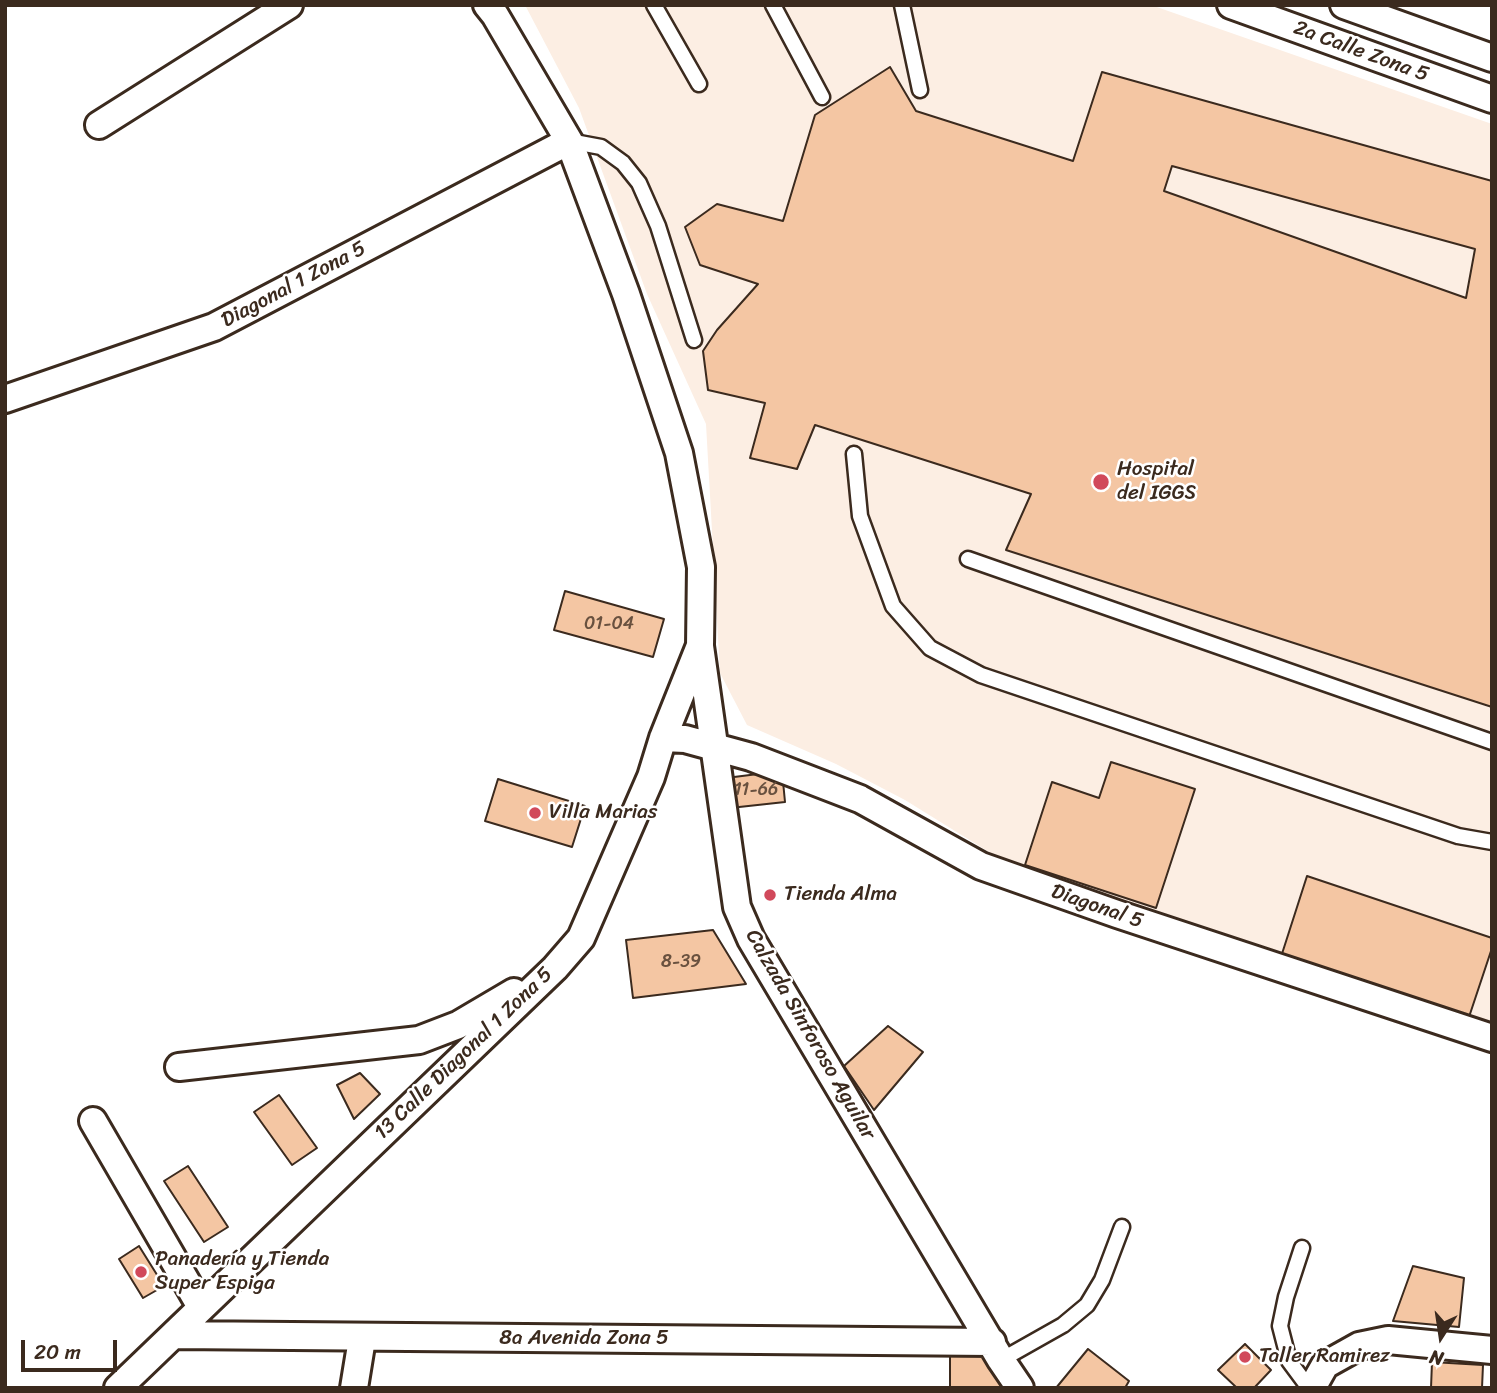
<!DOCTYPE html>
<html>
<head>
<meta charset="utf-8">
<style>
  body { margin:0 }
  #map { position:relative; width:1497px; height:1393px; overflow:hidden; background:#fff; font-family:Sriracha,sans-serif }
  canvas { display:block }
  .frame { position:absolute; inset:0; border:7px solid #3b2a1e; pointer-events:none }
  .north { position:absolute; left:1406px; top:1302px; width:70px; height:70px; -webkit-text-stroke:5px #fff; paint-order:stroke; rotate:192deg; font-size:19px; font-weight:700; line-height:28px; text-align:center; color:#3b2a1e }
  .north::after { content:''; display:block; margin:auto; width:24px; height:32px; background:#3b2a1e; clip-path:polygon(50% 0,100% 100%,50% 72%,0 100%) }
  .scale { position:absolute; left:21px; top:1340px; width:96px; height:32px; box-sizing:border-box; border:4px solid #3b2a1e; border-top:0; padding-left:9px; font-size:21px; line-height:24px; white-space:nowrap; color:#3b2a1e; -webkit-text-stroke:5px #fff; paint-order:stroke }
</style>
</head>
<body>
<div id="map">
<canvas width="1497" height="1393"></canvas>
<div class="frame"></div>
<div class="north">N</div>
<div class="scale">20 m</div>
</div>
<script>
const g = document.querySelector('canvas').getContext('2d');
g.lineJoin = 'round';
function fill(path, color) {
  g.fillStyle = color;
  g.fill(path, 'evenodd');
}
function shape(rows) {
  const path = new Path2D();
  for (const r of rows) {
    path.moveTo(r[0], r[1]);
    for (let i = 2; i < r.length; i += 2) path.lineTo(r[i], r[i + 1]);
  }
  return path;
}
function strokePath(path, color, width, dash) {
  g.strokeStyle = color;
  g.lineWidth = width;
  g.lineCap = dash ? 'butt' : 'round';
  g.setLineDash(dash || []);
  g.stroke(path);
}
function drawText(font, color, halo, rows, align = 'center') {
  g.font = font + ' Sriracha,sans-serif';
  g.lineWidth = 5;
  g.setLineDash([]);
  g.textBaseline = 'middle';
  g.strokeStyle = halo;
  g.fillStyle = color;
  for (const [text, x, y, turn = 0] of rows) {
    g.save();
    g.translate(x, y);
    g.rotate((+turn || 0) * Math.PI / 180);
    g.textAlign = isNaN(turn) ? turn : align;
    if (halo) g.strokeText(text, 0, 0);
    g.fillText(text, 0, 0);
    g.restore();
  }
}
fill(shape([
  [525,5,1151,5,1492,124,1492,1034,1018,870,905,800,836,764,747,725,720,673,706,424,647,294,579,108]
]), '#fceee3');
const building = shape([
  [890,67,916,111,1073,161,1102,72,1492,181,1492,707,1006,550,1031,494,815,425,797,469,750,458,765,403,708,390,703,351,717,330,758,284,700,265,685,227,717,204,783,221,815,115,890,67],
  [1172,166,1475,249,1466,298,1164,191,1172,166],
  [565,591,664,619,653,657,554,630,565,591],
  [1111,762,1195,789,1156,908,1025,865,1052,782,1099,798,1111,762],
  [782,771,785,802,730,808,726,778,782,771],
  [498,779,585,806,572,847,485,821,498,779],
  [1307,876,1492,938,1492,948,1467,1023,1280,960,1307,876],
  [713,930,746,984,633,998,626,940,713,930],
  [888,1026,923,1052,874,1110,844,1066,888,1026],
  [360,1073,380,1094,354,1119,337,1085,360,1073],
  [279,1095,317,1148,292,1165,254,1112,279,1095],
  [188,1166,228,1227,204,1242,164,1181,188,1166],
  [139,1246,164,1286,143,1298,119,1259,139,1246],
  [1413,1266,1464,1278,1459,1327,1393,1321,1413,1266],
  [1245,1344,1271,1370,1254,1388,1237,1388,1218,1370,1245,1344],
  [1088,1349,1129,1381,1125,1388,1056,1388,1088,1349],
  [950,1354,983,1355,1003,1388,950,1388,950,1354],
  [1432,1362,1483,1365,1482,1388,1431,1388,1432,1362]
]);
fill(building, '#f4c6a3');
strokePath(building, '#3b2a1e', 2);
const service = shape([
  [654,5,699,84],
  [773,5,822,97],
  [902,5,920,90],
  [569,141,601,147,623,163,639,183,658,226,694,340],
  [854,454,860,516,893,606,930,648,981,675,1458,836,1492,842],
  [968,559,1492,742],
  [1302,1248,1286,1297,1280,1326,1289,1361,1309,1388],
  [1001,1360,1063,1325,1087,1305,1102,1280,1122,1227]
]);
const minor = shape([
  [487,5,495,15,569,141,626,294,679,453,701,567,700,646,737,907,751,939,1001,1360,1020,1388],
  [1231,5,1492,99],
  [1344,5,1492,58],
  [99,125,289,5],
  [5,399,214,327,569,141],
  [663,738,685,739,751,757,860,799,981,866,1117,914,1492,1038],
  [179,1067,419,1040,458,1025,514,992],
  [93,1121,201,1307],
  [175,1335,992,1342],
  [118,1388,555,968,581,938,651,777,663,738,699,648],
  [354,1388,362,1339],
  [1312,1388,1325,1365,1359,1346,1388,1340,1492,1350]
]);
strokePath(service, '#3b2a1e', 19);
strokePath(minor, '#3b2a1e', 32);
strokePath(service, '#fff', 14);
strokePath(minor, '#fff', 26);
for (const [x, y, r, color] of [
  [1101,482,9,"#d1495b"],
  [535,813,7,"#d1495b"],
  [770,895,7,"#d1495b"],
  [141,1272,7,"#d1495b"],
  [1245,1357,7,"#d1495b"]
]) {
  const dot = new Path2D();
  dot.arc(x, y, r, 0, 2 * Math.PI);
  g.fillStyle = color;
  g.fill(dot);
  strokePath(dot, '#fff', 2.5);
}
drawText('18px', '#69513f', null, [
  ["01-04",609,624],
  ["11-66",756,790],
  ["8-39",681,962]
]);
drawText('21px', '#3b2a1e', '#fff', [
  ["2a Calle Zona 5",1361,52,20],
  ["Diagonal 1 Zona 5",294,285,-28],
  ["Diagonal 5",1097,907,19],
  ["Calzada Sinforoso Aguilar",810,1035,60],
  ["13 Calle Diagonal 1 Zona 5",464,1054,-44],
  ["8a Avenida Zona 5",584,1339]
]);
drawText('21px', '#3b2a1e', '#fff', [
  ["Hospital",1117,470],
  ["del IGGS",1117,494],
  ["Villa Marias",549,813],
  ["Tienda Alma",784,895],
  ["Panadería y Tienda",155,1260],
  ["Super Espiga",155,1284],
  ["Taller Ramirez",1259,1357]
], 'left');
</script>
</body>
</html>
